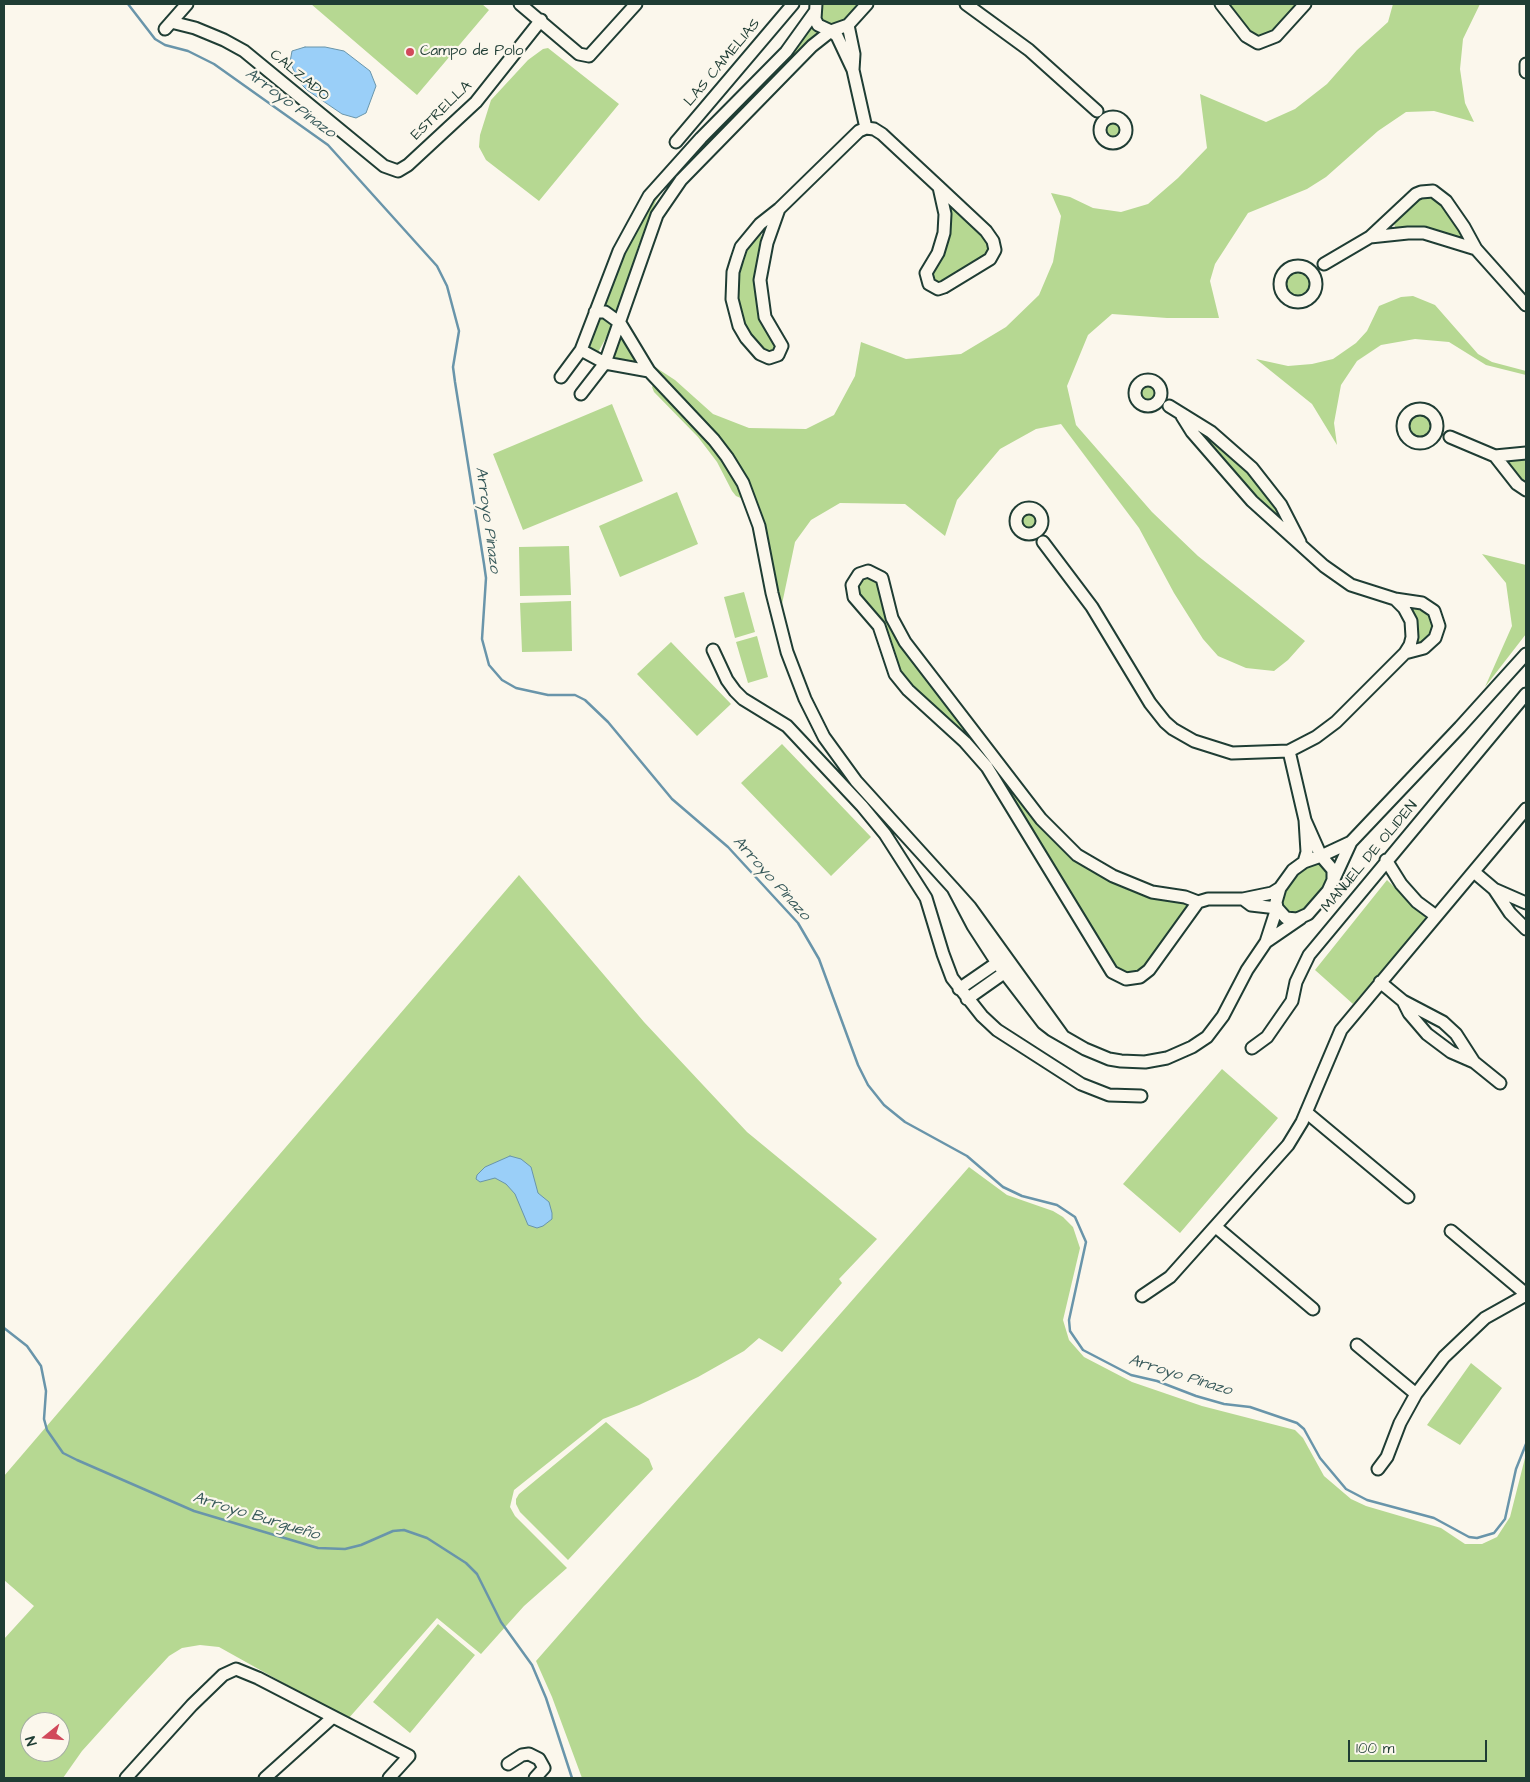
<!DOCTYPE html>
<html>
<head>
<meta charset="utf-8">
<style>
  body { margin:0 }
  #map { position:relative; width:1530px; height:1782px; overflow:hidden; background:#fbf7ec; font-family:"Architects Daughter",sans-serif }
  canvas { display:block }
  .frame { position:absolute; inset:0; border:5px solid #1f3d34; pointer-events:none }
  .north { position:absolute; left:20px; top:1712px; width:50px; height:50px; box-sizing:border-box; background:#fbf7ec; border:1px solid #a3ada2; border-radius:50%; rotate:253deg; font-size:14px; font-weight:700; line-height:20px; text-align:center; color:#1f3d34 }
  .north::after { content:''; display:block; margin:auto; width:18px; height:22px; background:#d1495b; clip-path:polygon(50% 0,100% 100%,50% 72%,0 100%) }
  .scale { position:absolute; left:1348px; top:1740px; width:139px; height:22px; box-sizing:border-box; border:2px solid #1f3d34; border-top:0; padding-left:6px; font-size:15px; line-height:18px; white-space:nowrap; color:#1f3d34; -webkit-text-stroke:4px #fbf7ec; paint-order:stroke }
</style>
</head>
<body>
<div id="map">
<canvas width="1530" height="1782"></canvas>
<div class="frame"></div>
<div class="north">N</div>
<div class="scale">100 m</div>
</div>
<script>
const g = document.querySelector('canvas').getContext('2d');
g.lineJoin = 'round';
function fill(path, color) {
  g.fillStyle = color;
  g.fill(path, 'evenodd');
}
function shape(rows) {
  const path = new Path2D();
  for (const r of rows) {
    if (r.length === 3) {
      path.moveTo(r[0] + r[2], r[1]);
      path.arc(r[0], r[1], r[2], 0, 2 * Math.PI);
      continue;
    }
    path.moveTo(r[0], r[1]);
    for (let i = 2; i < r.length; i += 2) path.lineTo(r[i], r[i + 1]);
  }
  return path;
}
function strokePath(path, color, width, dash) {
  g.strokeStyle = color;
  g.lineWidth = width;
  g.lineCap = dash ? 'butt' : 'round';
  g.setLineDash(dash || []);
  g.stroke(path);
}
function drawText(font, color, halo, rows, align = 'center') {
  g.font = font + ' "Architects Daughter",sans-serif';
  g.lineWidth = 4.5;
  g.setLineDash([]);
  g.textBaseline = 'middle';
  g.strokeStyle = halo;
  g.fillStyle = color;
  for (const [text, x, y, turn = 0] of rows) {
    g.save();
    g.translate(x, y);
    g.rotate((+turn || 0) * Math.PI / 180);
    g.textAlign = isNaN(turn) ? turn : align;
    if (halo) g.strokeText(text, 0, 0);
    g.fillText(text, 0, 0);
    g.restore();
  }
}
fill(shape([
  [311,4,482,4,489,10,417,95],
  [821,4,862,4,849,21,829,27,822,21,819,12],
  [1227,4,1300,4,1265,36,1258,37,1251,34],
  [1393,4,1480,4,1463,39,1460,69,1465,103,1474,122,1434,111,1406,112,1378,131,1326,177,1307,189,1248,213,1215,264,1210,281,1219,318,1167,318,1112,314,1088,335,1067,386,1076,425,1152,512,1198,556,1305,641,1288,660,1274,671,1246,668,1218,656,1203,639,1174,593,1139,528,1061,424,1036,429,1000,449,957,500,945,536,905,504,840,503,811,520,795,542,782,604,746,480,723,442,655,367,675,380,713,414,749,428,806,429,834,415,855,376,861,342,906,359,961,354,1006,327,1039,295,1053,262,1061,216,1051,193,1070,197,1093,208,1121,212,1148,204,1178,178,1207,148,1200,94,1266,122,1295,109,1327,84,1357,50,1388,22],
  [814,25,822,34,802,49,668,183,656,201,638,247,620,307,617,312,605,307,603,304,621,258,650,202,669,178,797,47],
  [548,48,619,104,539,201,486,160,479,147,480,135,491,100,528,60,543,49],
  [1113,130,10],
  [1420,195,1437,195,1463,234,1460,238,1424,229,1395,227,1393,220],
  [949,202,984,234,990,249,987,255,939,284,934,282,931,276,947,203],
  [762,225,759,265,778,350,771,354,762,351,755,342,742,321,736,301,736,279,744,249],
  [1297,284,13],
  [1413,296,1435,305,1478,354,1492,362,1526,371,1526,375,1486,365,1449,342,1415,339,1381,345,1357,361,1341,385,1334,423,1337,445,1312,404,1256,359,1288,366,1312,364,1333,359,1356,343,1367,331,1379,306,1401,297],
  [605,317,611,321,612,327,597,354,589,348,590,340,600,318],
  [622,335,635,360,634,362,613,358,619,336],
  [654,384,712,445,729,469,743,499,736,496,732,491,717,462,698,437,654,392,652,387],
  [1148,394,10],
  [612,404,643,481,523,530,493,454],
  [1419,426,13],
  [1194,426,1221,443,1271,496,1286,527,1252,495],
  [1526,456,1526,486,1505,463,1506,459],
  [677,492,698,544,620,577,599,526],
  [1029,522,10],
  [569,546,571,595,520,596,519,547],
  [1482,554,1526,565,1526,634,1485,687,1512,626,1506,583],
  [866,576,877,578,888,621,987,758,983,759,901,676,858,597,856,585,860,578],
  [744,592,755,632,735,638,724,597],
  [571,601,572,651,522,652,520,603],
  [1410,602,1435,618,1431,638,1416,646,1407,605],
  [757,636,768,677,748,683,736,642],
  [671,642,731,704,697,736,637,674],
  [782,744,871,837,831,876,741,783],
  [996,766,1068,853,1189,905,1188,909,1149,963,1139,972,1131,974,1120,972,1110,962,993,767],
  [1319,861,1329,870,1329,877,1322,891,1312,905,1302,912,1289,914,1281,905,1282,890,1298,869],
  [519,875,644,1022,747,1132,877,1239,839,1279,842,1283,782,1352,759,1338,744,1351,698,1377,639,1405,603,1419,514,1490,510,1507,515,1516,567,1568,524,1606,481,1654,437,1618,348,1719,219,1647,200,1645,182,1648,169,1656,129,1699,82,1751,63,1778,4,1778,4,1639,34,1606,4,1580,4,1476],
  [30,1722,60,1722,60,1752,30,1752],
  [1387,880,1427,919,1353,1004,1315,970],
  [1222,1069,1278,1118,1180,1233,1123,1184],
  [969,1167,1007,1195,1053,1211,1063,1217,1073,1227,1080,1248,1063,1320,1069,1340,1084,1357,1132,1382,1202,1406,1295,1430,1303,1438,1324,1476,1351,1499,1366,1506,1441,1528,1465,1544,1482,1544,1497,1537,1510,1517,1526,1454,1526,1778,582,1778,552,1697,536,1661],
  [1471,1363,1502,1388,1460,1445,1427,1425],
  [606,1422,649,1459,653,1469,568,1560,520,1512,516,1504,516,1499,519,1494],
  [438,1624,475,1655,410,1733,373,1702]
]), '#b6d892');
const water = shape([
  [305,47,325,47,344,51,370,71,376,86,366,113,356,118,342,114,307,90,299,82,290,62,292,51,305,47],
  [510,1156,521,1159,531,1167,538,1193,549,1202,552,1213,552,1219,543,1226,537,1228,528,1225,515,1194,506,1184,495,1178,480,1182,476,1179,477,1175,485,1167,510,1156]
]);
fill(water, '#9acff8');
strokePath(water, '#6995aa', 1);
strokePath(shape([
  [128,4,155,39,165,45,188,51,214,64,328,145,437,266,447,286,459,331,453,367,455,382,484,564,486,578,482,639,489,665,502,680,516,688,548,695,575,695,585,700,608,722,672,799,728,847,798,923,819,959,858,1065,868,1085,884,1105,905,1122,967,1156,1003,1187,1022,1196,1057,1205,1075,1217,1086,1242,1069,1320,1070,1331,1083,1350,1131,1375,1157,1381,1196,1396,1224,1404,1250,1407,1297,1423,1304,1429,1320,1458,1346,1489,1367,1500,1434,1518,1469,1537,1477,1538,1494,1533,1505,1519,1516,1469,1526,1444],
  [4,1328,27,1346,41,1366,46,1391,44,1419,47,1430,63,1453,77,1460,194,1511,318,1548,345,1549,361,1545,393,1531,404,1530,427,1538,466,1563,477,1574,501,1622,532,1665,546,1698,572,1778]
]), '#6995aa', 2.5);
const street = shape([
  [520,4,579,54,589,56,636,4],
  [816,4,815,19,818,25,831,31,848,25,867,4],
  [966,4,1029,50,1097,111],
  [1221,4,1246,36,1258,43,1276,36,1305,4],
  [171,22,195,28,224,40,244,51,384,166,398,171,408,165,476,102,541,20],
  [848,25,854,54,853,70,866,128],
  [165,29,187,4],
  [1526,64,1526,72],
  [1113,130,13],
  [676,142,793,4],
  [779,209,767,243,760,280,765,317,782,346,778,355,769,358,760,354,746,338,739,326,732,299,733,272,737,259,741,247,760,224,779,209,859,131,866,128,874,129,882,134,939,187,986,231,993,241,995,250,990,259,944,287,938,289,929,284,926,273,938,253,944,233,945,214,939,187],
  [1370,237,1408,233,1424,233,1476,249],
  [1324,264,1370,237,1416,194,1421,192,1433,191,1446,201,1464,227,1476,249,1526,305],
  [1298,284,18],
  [581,350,605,363,649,371,620,323,605,312,595,312],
  [649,371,714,440,727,457,743,483,759,526,772,593,787,652,805,699,824,737,856,781,953,888],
  [561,377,581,350,619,251,649,196,701,138,786,52,814,13],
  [1148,393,13],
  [581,394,605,363,657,215,681,180,812,46,831,31,837,36,853,70],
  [1169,406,1211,432,1252,468,1281,505,1300,542],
  [1420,426,17],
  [1182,416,1192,432,1252,501,1324,566,1351,585,1395,599,1422,603,1434,611,1439,626,1435,638,1424,648,1405,653],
  [1450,437,1495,456,1526,453],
  [1495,456,1517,484,1526,490],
  [1029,521,13],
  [1043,542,1092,607,1150,703,1165,722,1173,729,1194,741,1232,753,1289,751,1316,737,1336,722,1405,653,1410,645,1412,637,1411,621,1404,608,1395,599],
  [713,650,727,680,735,691,743,699,787,726,862,806,885,834,926,898,943,954,952,978,982,1016,997,1030,1081,1084,1109,1095,1141,1096],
  [1289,751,1305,820],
  [1351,842,1460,727,1526,654],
  [1321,856,1333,870,1333,880,1328,891,1308,914,1297,919,1286,918,1277,908,1276,902,1280,888,1293,870,1304,862,1321,856],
  [1386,860,1401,884,1417,902,1436,916],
  [1304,862,1307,852,1305,820,1321,856,1351,842,1334,879],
  [1474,872,1494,889],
  [1280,888,1272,893,1243,899,1251,905,1277,908,1266,942,1301,918],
  [1198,902,1149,970,1140,977,1126,979,1112,972,987,767,965,742,908,690,895,674,879,626,854,597,852,585,859,574,868,571,882,578,892,618,905,642,1041,819,1077,855,1113,876,1152,892,1185,897,1198,902,1208,899,1243,899],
  [1526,903,1494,889,1510,913,1526,929],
  [1380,982,1403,1001],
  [959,989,1004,958],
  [967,999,1011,968],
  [1063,1036,970,907,953,888,973,926,997,963,1043,1023,1052,1030,1085,1049,1109,1059,1121,1061,1145,1062,1167,1058,1192,1047,1207,1037,1223,1016,1247,970,1266,942],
  [1252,1048,1267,1037,1292,1001,1296,982,1309,955,1526,694],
  [1474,1062,1456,1034,1443,1022,1403,1001,1409,1013,1427,1034,1451,1052,1474,1062,1500,1083],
  [1306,1112,1408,1197],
  [1216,1227,1313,1309],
  [1451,1231,1526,1294],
  [1142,1296,1170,1277,1288,1145,1302,1122,1341,1030,1526,809],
  [1357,1345,1416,1394],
  [1378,1469,1387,1457,1400,1423,1416,1394,1444,1357,1485,1318,1526,1295],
  [508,1764,522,1755,529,1754,539,1759,544,1768,535,1778],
  [126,1778,192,1705,223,1675,236,1669,258,1678,409,1756,389,1778],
  [265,1778,333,1717]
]);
strokePath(street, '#1f3d34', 15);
strokePath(street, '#fbf7ec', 11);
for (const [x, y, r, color] of [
  [410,52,5,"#d1495b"]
]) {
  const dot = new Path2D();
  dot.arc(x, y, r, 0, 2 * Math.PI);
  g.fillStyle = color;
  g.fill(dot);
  strokePath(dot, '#fbf7ec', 2);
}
drawText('15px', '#1f3d34', '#fbf7ec', [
  ["Campo de Polo",420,52]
], 'left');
drawText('15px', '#1f3d34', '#fbf7ec', [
  ["LAS CAMELIAS",723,63,-50],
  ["CALZADO",299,76,39],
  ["ESTRELLA",442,111,-44],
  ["MANUEL DE OLIDEN",1370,857,-50]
]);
drawText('italic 16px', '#385a5b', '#fbf7ec', [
  ["Arroyo Pinazo",290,104,36],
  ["Arroyo Pinazo",487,520,82],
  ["Arroyo Pinazo",771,879,48],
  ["Arroyo Pinazo",1180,1376,17],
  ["Arroyo Burgueño",256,1517,17]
]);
</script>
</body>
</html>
